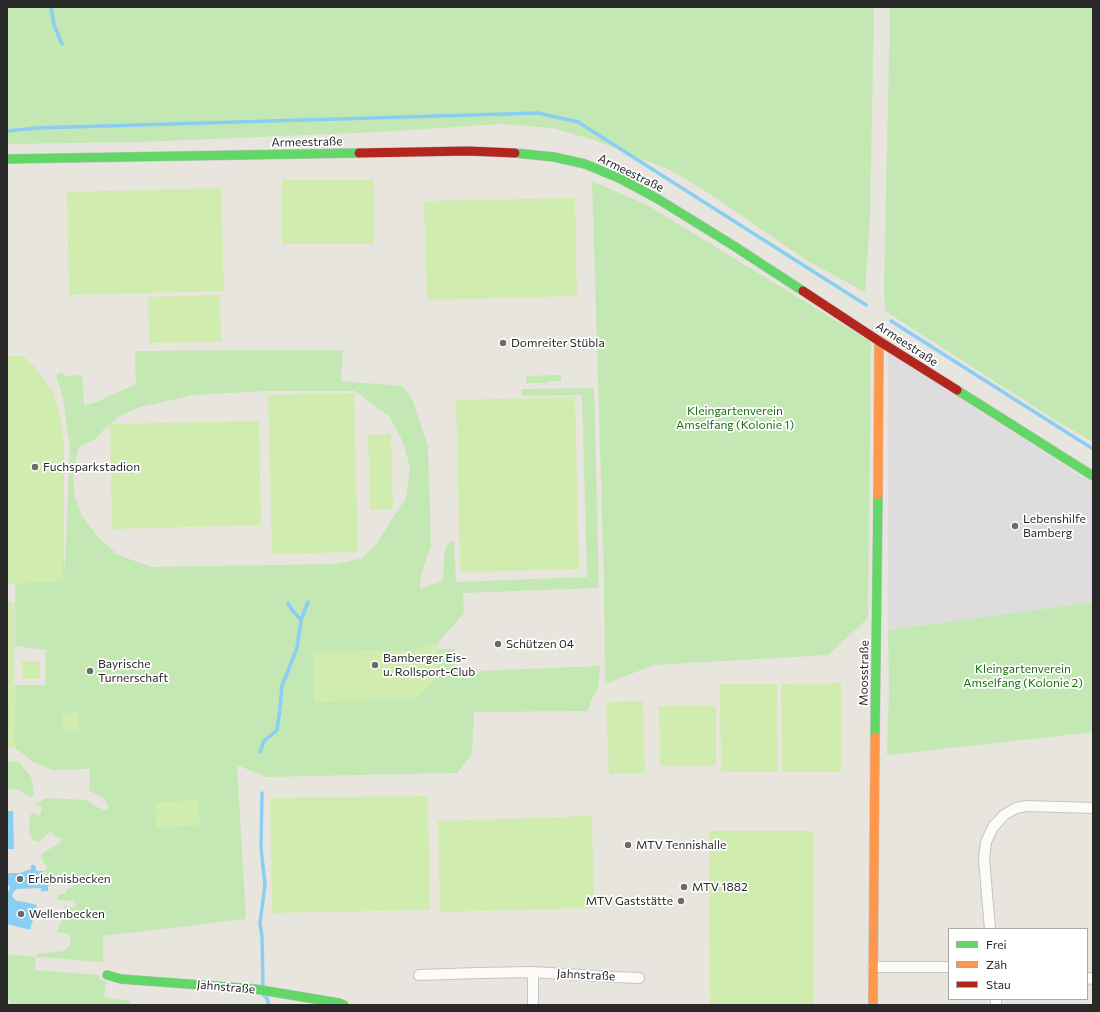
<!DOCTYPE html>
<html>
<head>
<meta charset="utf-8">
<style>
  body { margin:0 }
  #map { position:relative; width:1100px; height:1012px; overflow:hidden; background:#e8e5de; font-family:Commissioner,sans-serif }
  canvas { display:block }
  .frame { position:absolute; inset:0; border:8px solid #292929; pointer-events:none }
  .legend { position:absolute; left:948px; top:928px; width:140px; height:72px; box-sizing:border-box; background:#fff; border:1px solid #a9a9a9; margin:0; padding:5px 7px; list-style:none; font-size:12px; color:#292929 }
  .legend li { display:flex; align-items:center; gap:8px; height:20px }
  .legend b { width:20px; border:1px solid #a9a9a9 }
</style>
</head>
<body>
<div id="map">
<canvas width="1100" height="1012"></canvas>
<div class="frame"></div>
<ul class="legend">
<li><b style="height:5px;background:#63d668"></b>Frei</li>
<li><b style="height:5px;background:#ff974d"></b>Zäh</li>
<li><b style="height:5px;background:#b3261e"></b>Stau</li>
</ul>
</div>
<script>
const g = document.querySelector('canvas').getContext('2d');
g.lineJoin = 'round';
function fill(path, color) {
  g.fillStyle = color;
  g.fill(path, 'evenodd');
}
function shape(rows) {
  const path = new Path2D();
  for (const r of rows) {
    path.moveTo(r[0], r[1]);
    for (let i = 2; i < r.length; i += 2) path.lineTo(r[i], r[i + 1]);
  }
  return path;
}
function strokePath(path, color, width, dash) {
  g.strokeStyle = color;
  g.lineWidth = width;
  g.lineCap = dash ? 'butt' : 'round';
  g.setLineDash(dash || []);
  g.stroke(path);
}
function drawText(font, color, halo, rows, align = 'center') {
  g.font = font + ' Commissioner,sans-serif';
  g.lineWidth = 3.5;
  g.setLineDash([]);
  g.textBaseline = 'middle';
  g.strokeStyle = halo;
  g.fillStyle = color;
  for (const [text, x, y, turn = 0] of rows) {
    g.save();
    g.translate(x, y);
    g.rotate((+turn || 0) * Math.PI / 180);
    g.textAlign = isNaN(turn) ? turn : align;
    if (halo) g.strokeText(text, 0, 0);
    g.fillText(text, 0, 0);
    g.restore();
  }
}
fill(shape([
  [888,352,1093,484,1093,602,888,630]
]), '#dfdcde');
fill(shape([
  [7,7,874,7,870,218,865,292,809,262,710,194,670,170,594,140,552,128,501,124,378,132,141,142,7,144],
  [890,7,1093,7,1093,442,1055,420,885,311,884,290],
  [592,181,647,205,871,342,868,618,828,655,654,665,605,684,604,578],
  [256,350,343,350,341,381,402,386,412,399,428,446,431,545,421,576,420,589,443,580,444,556,447,544,454,540,456,582,587,577,582,395,522,396,521,389,594,388,599,588,463,593,464,613,438,643,410,651,314,652,314,702,437,678,437,649,455,649,455,672,600,666,598,688,592,698,588,711,474,712,472,754,457,773,266,777,237,765,246,919,103,936,103,962,36,957,35,970,99,975,100,979,106,982,104,997,130,1001,132,1005,12,1005,7,995,7,954,36,957,38,954,64,951,69,946,71,942,70,937,68,934,61,932,57,933,64,914,65,905,71,908,76,906,76,903,73,900,66,901,57,899,59,894,65,894,67,889,73,887,74,885,72,883,70,883,67,885,48,886,45,871,47,867,42,860,41,854,60,843,61,839,59,837,54,836,51,831,39,842,34,841,31,837,29,831,30,815,35,812,37,816,40,815,42,808,41,806,35,804,45,798,87,800,99,808,105,810,108,808,108,804,104,799,89,790,90,769,53,770,33,762,15,748,15,685,45,685,46,650,15,646,15,584,7,584,41,375,53,392,61,421,64,449,64,573,66,545,70,440,68,438,64,402,56,375,62,372,65,376,82,375,84,405,94,403,136,384,135,351],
  [265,391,355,391,389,416,403,442,410,468,406,498,376,544,362,558,337,564,152,567,118,555,97,536,81,514,74,493,73,471,79,447,96,439,105,428,117,418,137,408,193,395],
  [561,375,561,381,547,381,547,383,526,383,526,376],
  [1093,602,1093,732,887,755,889,693,888,630],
  [7,761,19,762,31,777,33,786,34,795,30,797,19,790,7,788]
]), '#c4e8b3');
fill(shape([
  [282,180,374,180,374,244,282,244],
  [221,188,224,291,69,295,67,192],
  [575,198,577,296,427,300,424,201],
  [220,295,221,342,149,343,148,297],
  [7,356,23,356,33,365,53,392,61,421,64,449,63,581,7,584],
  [354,393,358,552,272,554,268,395],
  [575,397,579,569,460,572,456,400],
  [259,421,261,525,112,529,110,424],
  [391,434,393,509,370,510,368,435],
  [7,602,14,602,15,747,7,748],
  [438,643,437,678,416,699,314,702,313,652,410,651],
  [22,661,40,661,40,679,22,679],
  [841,683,841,772,782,772,781,684],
  [720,684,777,684,778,772,721,772],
  [643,701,645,773,609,774,606,702],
  [659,706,716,706,716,766,660,766],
  [62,713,79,713,79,731,62,731],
  [428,796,430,910,272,913,270,798],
  [198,800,200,825,156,828,155,803],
  [592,816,594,908,440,912,438,821],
  [709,831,813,831,814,1005,710,1005]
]), '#d0edaf');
fill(shape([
  [7,811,13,811,14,849,7,849],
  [33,864,36,867,36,870,38,871,43,871,44,875,42,878,35,876,33,880,36,883,48,882,48,891,41,891,41,888,17,889,14,891,12,896,15,900,17,901,20,901,37,905,30,930,7,924,7,893,10,889,10,887,7,883,7,873,20,873,31,869,31,866]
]), '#89cef3');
strokePath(shape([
  [51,7,54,25,62,44],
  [7,131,37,128,538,113,578,122,866,305],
  [891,321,1093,449],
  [288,603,293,611,301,620],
  [260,752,264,741,277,730,280,708,282,686,297,648,301,620,308,602],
  [262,793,261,848,265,885,260,923,262,937,263,986],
  [264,996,267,998,269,1005]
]), '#89cef3', 3.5);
const street = shape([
  [990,929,984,859,986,842,993,827,1004,815,1016,808,1026,806,1093,808],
  [873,967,949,967],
  [419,975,479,973,533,972,615,977,639,978],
  [1087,978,1093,979],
  [996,999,996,1005],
  [533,1005,533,972]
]);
const fast = shape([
  [515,153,554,157,585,164,621,179,658,199,734,246,803,291],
  [7,159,359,153],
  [957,390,1093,476],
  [875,737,878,495],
  [107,975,121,979,255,989,339,1003,344,1005]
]);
const slow = shape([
  [878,495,879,341],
  [873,1005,875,737]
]);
const jam = shape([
  [359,153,468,151,515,153],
  [803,291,879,341,957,390]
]);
strokePath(street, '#c5c4c4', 12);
strokePath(fast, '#c5c4c4', 10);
strokePath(slow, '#c5c4c4', 10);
strokePath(jam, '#c5c4c4', 10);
strokePath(street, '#fcfbfa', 10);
strokePath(fast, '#63d668', 9);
strokePath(slow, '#ff974d', 9);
strokePath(jam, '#b3261e', 9);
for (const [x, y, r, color] of [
  [503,343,4,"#6c6b68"],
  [35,467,4,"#6c6b68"],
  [1015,526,4,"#6c6b68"],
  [498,644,4,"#6c6b68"],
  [375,665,4,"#6c6b68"],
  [90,671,4,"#6c6b68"],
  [628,845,4,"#6c6b68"],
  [20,879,4,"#6c6b68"],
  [684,887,4,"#6c6b68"],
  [681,901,4,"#6c6b68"],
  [21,914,4,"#6c6b68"]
]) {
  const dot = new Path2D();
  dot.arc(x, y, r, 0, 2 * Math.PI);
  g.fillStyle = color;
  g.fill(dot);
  strokePath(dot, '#fff', 1.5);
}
drawText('12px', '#292929', '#fff', [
  ["Armeestraße",307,142,-1],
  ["Armeestraße",631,173,26],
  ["Armeestraße",907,344,33],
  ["Moosstraße",864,673,-89],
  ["Jahnstraße",586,975,3],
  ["Jahnstraße",226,987,5]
]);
drawText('12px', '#292929', '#fff', [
  ["Domreiter Stübla",511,343],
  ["Fuchsparkstadion",43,467],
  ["Lebenshilfe",1023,519],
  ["Bamberg",1023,533],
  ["Schützen 04",506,644],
  ["Bamberger Eis-",383,658],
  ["u. Rollsport-Club",383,672],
  ["Bayrische",98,664],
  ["Turnerschaft",98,678],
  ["MTV Tennishalle",636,845],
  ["Erlebnisbecken",28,879],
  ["MTV 1882",692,887],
  ["MTV Gaststätte",673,901,"right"],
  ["Wellenbecken",29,914]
], 'left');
drawText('12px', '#1c6e12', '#fff', [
  ["Kleingartenverein",735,411],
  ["Amselfang (Kolonie 1)",735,425],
  ["Kleingartenverein",1023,669],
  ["Amselfang (Kolonie 2)",1023,683]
]);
</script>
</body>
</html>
